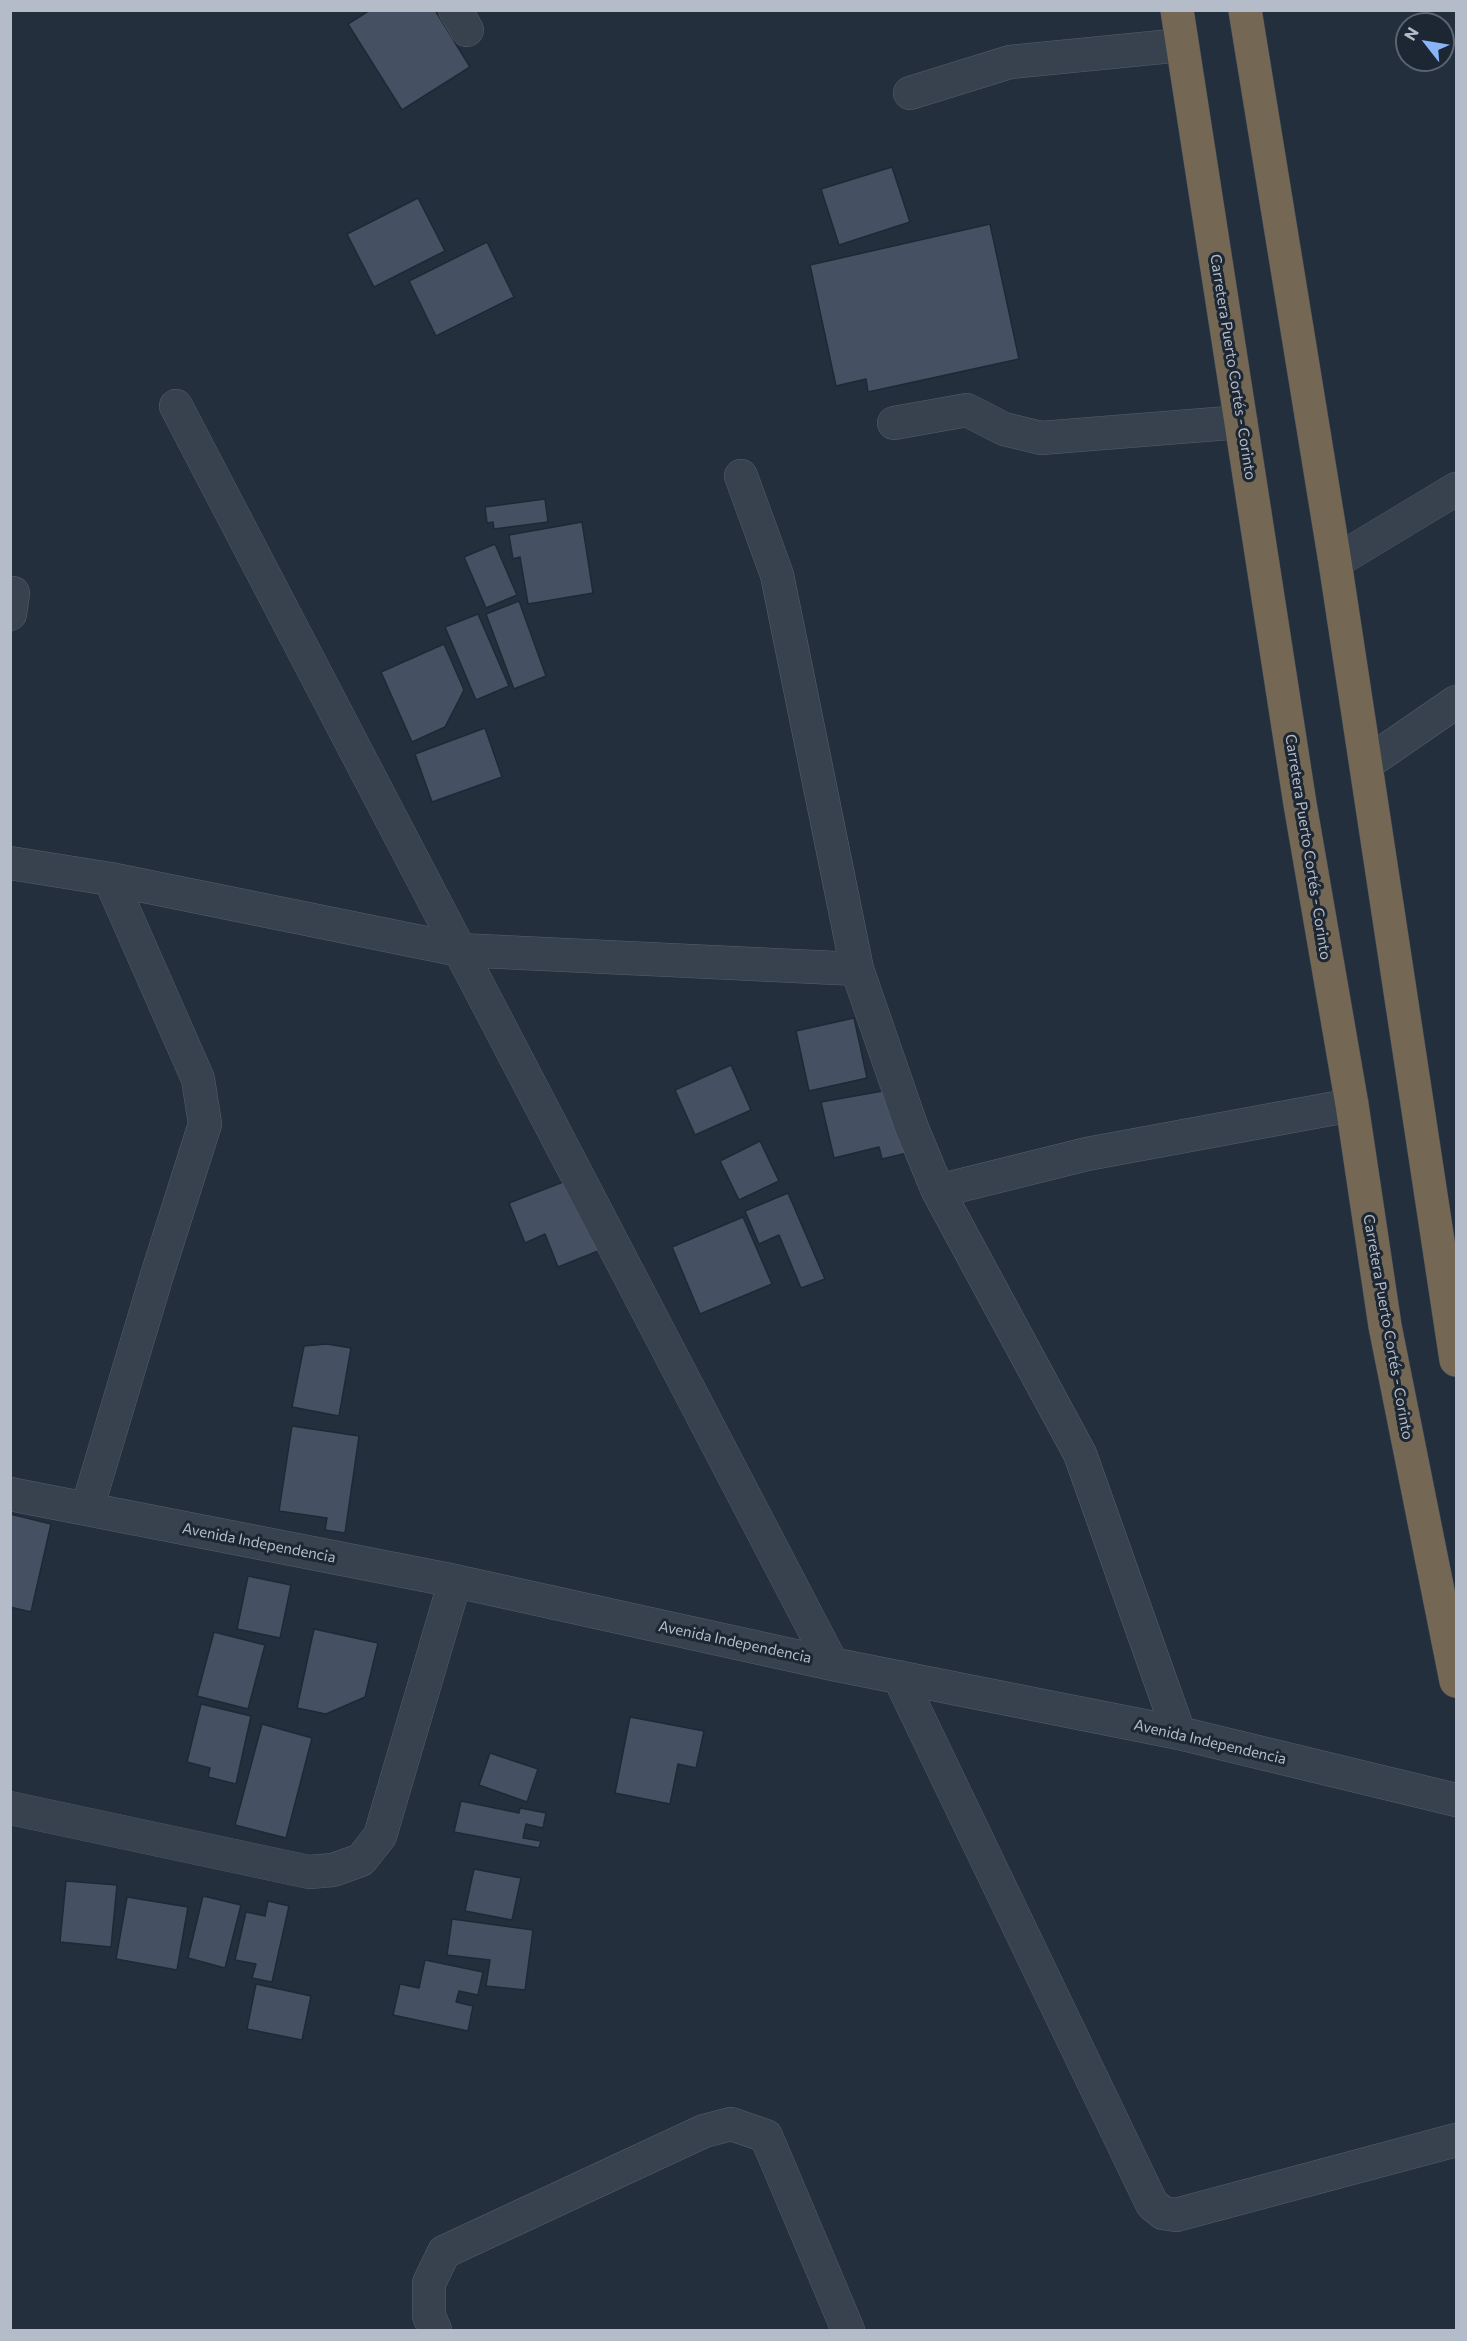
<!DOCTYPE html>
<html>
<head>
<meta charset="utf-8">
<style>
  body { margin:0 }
  #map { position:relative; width:1467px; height:2341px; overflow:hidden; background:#242f3e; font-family:Commissioner,sans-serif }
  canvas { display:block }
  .frame { position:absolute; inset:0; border:12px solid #b4bcc9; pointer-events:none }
  .north { position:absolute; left:1395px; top:12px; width:60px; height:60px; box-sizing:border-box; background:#1d2633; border:2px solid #59626f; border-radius:50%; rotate:301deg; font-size:16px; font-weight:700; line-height:24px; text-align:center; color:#b4bcc9 }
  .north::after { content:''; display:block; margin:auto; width:21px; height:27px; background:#8ab4f8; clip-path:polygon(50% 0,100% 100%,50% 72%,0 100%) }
</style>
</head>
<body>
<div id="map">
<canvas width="1467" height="2341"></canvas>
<div class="frame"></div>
<div class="north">N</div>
</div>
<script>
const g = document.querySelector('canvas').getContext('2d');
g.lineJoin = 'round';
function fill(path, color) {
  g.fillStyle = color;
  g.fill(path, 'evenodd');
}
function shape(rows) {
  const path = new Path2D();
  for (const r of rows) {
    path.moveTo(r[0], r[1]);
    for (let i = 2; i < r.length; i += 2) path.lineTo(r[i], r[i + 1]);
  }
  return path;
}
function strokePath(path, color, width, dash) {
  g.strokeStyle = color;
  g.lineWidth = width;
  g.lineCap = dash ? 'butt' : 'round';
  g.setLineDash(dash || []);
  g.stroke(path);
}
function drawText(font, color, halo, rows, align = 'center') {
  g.font = font + ' Commissioner,sans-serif';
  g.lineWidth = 6;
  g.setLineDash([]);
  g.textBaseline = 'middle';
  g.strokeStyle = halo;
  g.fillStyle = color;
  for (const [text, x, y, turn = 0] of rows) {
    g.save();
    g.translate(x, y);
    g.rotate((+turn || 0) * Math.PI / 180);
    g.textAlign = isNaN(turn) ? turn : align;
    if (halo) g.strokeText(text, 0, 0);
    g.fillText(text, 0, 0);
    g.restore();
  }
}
const building = shape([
  [370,10,435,10,470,67,402,110,348,24,370,10],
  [892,167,910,222,839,245,821,189,892,167],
  [418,198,445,251,374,287,347,234,418,198],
  [990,224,1019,359,868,392,866,379,836,386,810,265,990,224],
  [487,242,514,297,436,336,409,281,487,242],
  [545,499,548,522,494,529,493,522,487,523,485,507,545,499],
  [582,522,593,593,528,604,520,557,513,559,509,535,582,522],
  [495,544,517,595,486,608,464,557,495,544],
  [519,601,546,676,514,689,486,614,519,601],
  [478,614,509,686,476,700,445,627,478,614],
  [444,644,464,690,445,727,412,742,381,672,444,644],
  [485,728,502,777,432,802,415,754,485,728],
  [854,1018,867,1078,809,1091,796,1031,854,1018],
  [731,1065,751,1110,695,1135,675,1090,731,1065],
  [894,1089,916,1151,882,1159,879,1147,834,1158,821,1102,894,1089],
  [760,1141,779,1181,739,1200,720,1161,760,1141],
  [576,1177,603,1249,558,1267,545,1234,525,1243,509,1203,576,1177],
  [788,1193,825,1279,801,1288,779,1235,759,1244,745,1211,788,1193],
  [743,1217,772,1284,700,1314,672,1247,743,1217],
  [327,1344,351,1348,339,1416,292,1407,304,1346,327,1344],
  [292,1426,359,1436,345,1533,325,1530,327,1518,279,1511,292,1426],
  [10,1514,51,1524,31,1612,10,1607,10,1514],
  [248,1576,291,1585,280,1638,237,1629,248,1576],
  [314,1629,378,1643,365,1697,326,1714,297,1708,314,1629],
  [214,1632,265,1645,248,1709,197,1696,214,1632],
  [201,1704,251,1716,236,1784,208,1777,210,1768,187,1762,201,1704],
  [630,1717,704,1731,696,1768,678,1764,670,1804,615,1793,630,1717],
  [262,1724,312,1738,286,1838,235,1825,262,1724],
  [490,1753,538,1769,527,1802,479,1785,490,1753],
  [461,1801,519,1813,520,1808,546,1813,543,1828,526,1824,523,1838,541,1841,539,1848,454,1832,461,1801],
  [474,1869,521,1878,512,1920,465,1911,474,1869],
  [66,1881,117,1885,111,1947,60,1942,66,1881],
  [203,1896,241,1905,225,1968,188,1958,203,1896],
  [127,1897,188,1907,177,1970,116,1959,127,1897],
  [268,1901,289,1906,272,1982,252,1978,256,1964,235,1960,246,1912,265,1916,268,1901],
  [452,1919,533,1930,525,1990,486,1986,490,1960,447,1955,452,1919],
  [425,1960,483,1972,478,1995,459,1991,456,2002,473,2006,468,2031,393,2015,400,1984,419,1988,425,1960],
  [256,1984,311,1996,302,2040,247,2029,256,1984]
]);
fill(building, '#455162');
strokePath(building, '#1f2835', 1.5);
const minor = shape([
  [455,10,467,30],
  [910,93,1010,62,1182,45],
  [176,406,832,1664],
  [894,423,967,410,1004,429,1041,438,1241,422],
  [741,476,777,575,857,969,912,1128,938,1191,1080,1454,1179,1733],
  [1335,562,1456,489],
  [10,614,13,593],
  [1366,764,1456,702],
  [10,863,110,879,460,950,857,969],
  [938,1191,1087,1154,1352,1105],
  [10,1494,455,1581,832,1664,1179,1733,1456,1800],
  [87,1509,157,1275,205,1124,198,1079,110,879],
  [899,1677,1152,2204,1163,2213,1176,2215,1456,2140],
  [10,1808,309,1872,333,1870,361,1860,380,1836,455,1581],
  [435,2330,429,2316,429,2283,444,2252,704,2131,731,2124,766,2136,848,2330]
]);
const highway = shape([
  [1177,10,1300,804,1352,1105,1385,1326,1456,1681],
  [1245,10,1335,562,1456,1360]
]);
strokePath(minor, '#565f6c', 34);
strokePath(highway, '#434c59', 34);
strokePath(minor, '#38414e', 33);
strokePath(highway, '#746855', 33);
drawText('15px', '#b4bcc9', '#1d2633', [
  ["Carretera Puerto Cortés - Corinto",1233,367,81],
  ["Carretera Puerto Cortés - Corinto",1308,847,81],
  ["Carretera Puerto Cortés - Corinto",1388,1327,80],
  ["Avenida Independencia",259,1543,11],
  ["Avenida Independencia",735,1642,12],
  ["Avenida Independencia",1210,1742,13]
]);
</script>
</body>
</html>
